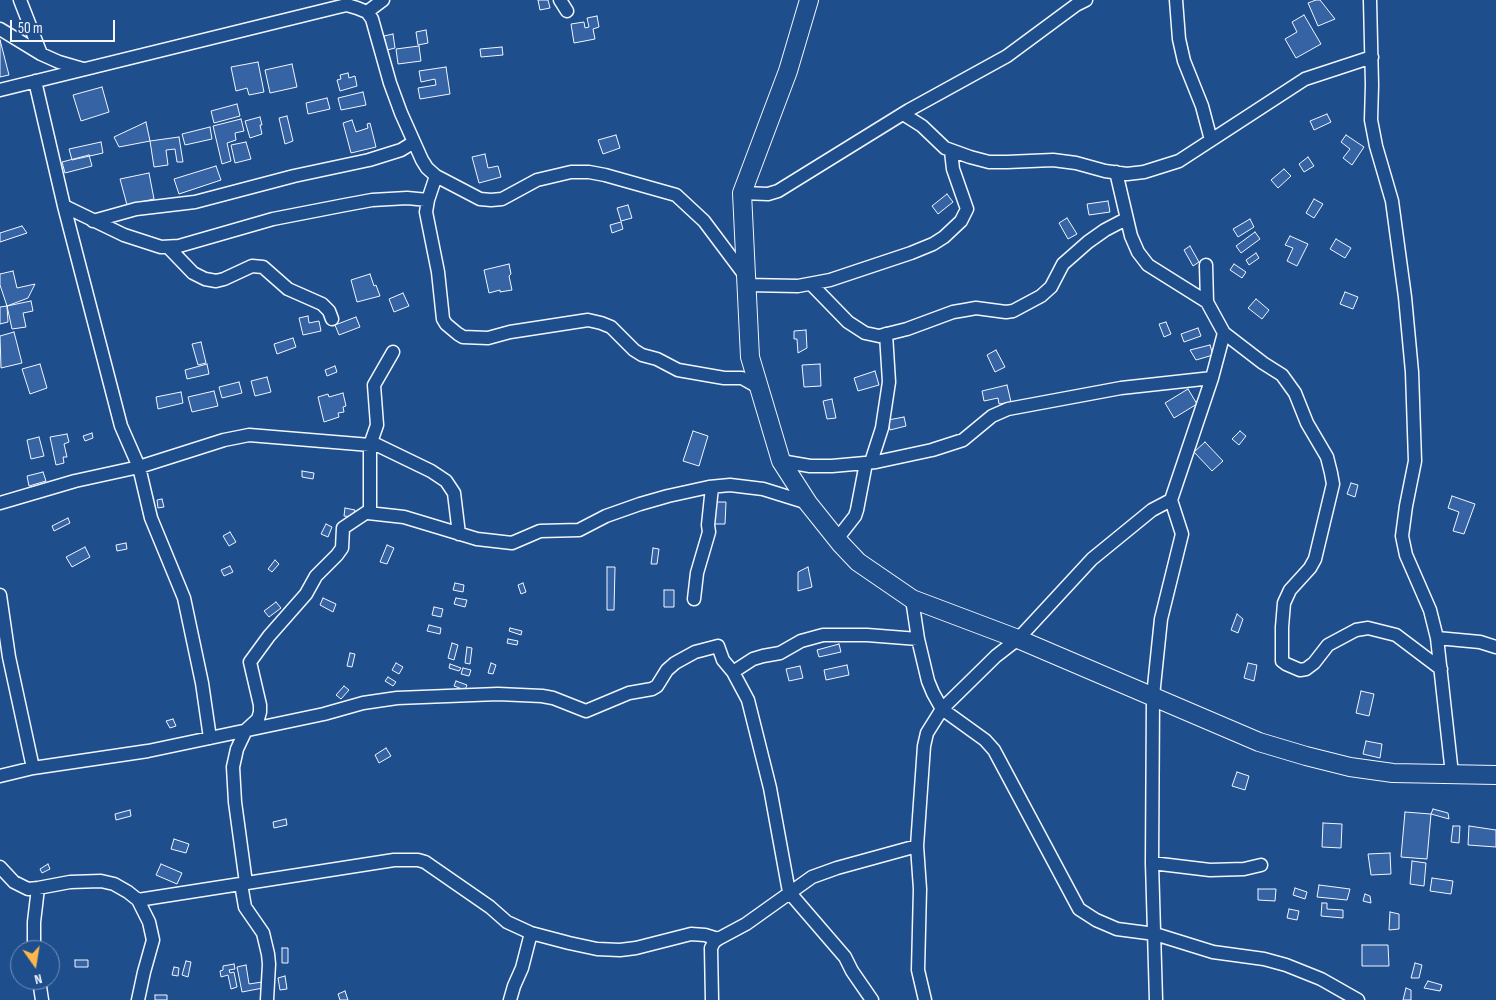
<!DOCTYPE html>
<html>
<head>
<meta charset="utf-8">
<style>
  body { margin:0 }
  #map { position:relative; width:1496px; height:1000px; overflow:hidden; background:#1f4e8c; font-family:"Sofia Sans Condensed",sans-serif }
  canvas { display:block }
  .north { position:absolute; left:10px; top:940px; width:50px; height:50px; box-sizing:border-box; background:#1f4e8c; border:1px solid #7391ba; border-radius:50%; rotate:167deg; font-size:14px; font-weight:700; line-height:20px; text-align:center; color:#f2f6ff }
  .north::after { content:''; display:block; margin:auto; width:18px; height:22px; background:#ffb74d; clip-path:polygon(50% 0,100% 100%,50% 72%,0 100%) }
  .scale { position:absolute; left:10px; top:20px; width:105px; height:22px; box-sizing:border-box; border:2px solid #f2f6ff; border-top:0; padding-left:6px; font-size:15px; line-height:18px; white-space:nowrap; color:#f2f6ff; -webkit-text-stroke:4px #1f4e8c; paint-order:stroke }
</style>
</head>
<body>
<div id="map">
<canvas width="1496" height="1000"></canvas>
<div class="north">N</div>
<div class="scale">50 m</div>
</div>
<script>
const g = document.querySelector('canvas').getContext('2d');
g.lineJoin = 'round';
function fill(path, color) {
  g.fillStyle = color;
  g.fill(path, 'evenodd');
}
function shape(rows) {
  const path = new Path2D();
  for (const r of rows) {
    path.moveTo(r[0], r[1]);
    for (let i = 2; i < r.length; i += 2) path.lineTo(r[i], r[i + 1]);
  }
  return path;
}
function strokePath(path, color, width, dash) {
  g.strokeStyle = color;
  g.lineWidth = width;
  g.lineCap = dash ? 'butt' : 'round';
  g.setLineDash(dash || []);
  g.stroke(path);
}
const building = shape([
  [538,0,548,0,550,8,540,10,538,0],
  [1316,0,1320,0,1335,19,1318,26,1308,3,1316,0],
  [1304,15,1321,44,1296,58,1285,39,1297,32,1292,22,1304,15],
  [597,16,599,27,593,29,595,39,574,43,571,24,584,22,585,28,589,27,587,18,597,16],
  [426,30,428,43,418,45,416,32,426,30],
  [393,34,395,48,387,50,384,36,393,34],
  [0,40,9,75,0,77,0,40],
  [419,46,421,61,398,64,396,49,419,46],
  [502,47,503,55,481,57,480,49,502,47],
  [258,62,264,92,249,95,247,88,236,91,231,67,258,62],
  [292,64,297,87,270,93,265,70,292,64],
  [446,67,450,94,420,99,418,88,436,85,435,79,421,82,419,71,446,67],
  [348,73,349,78,355,76,357,86,340,91,337,80,341,79,340,75,348,73],
  [102,87,109,112,81,121,73,95,102,87],
  [363,92,366,105,341,110,338,98,363,92],
  [327,98,330,109,308,114,306,103,327,98],
  [237,104,240,116,214,123,211,111,237,104],
  [1327,114,1331,122,1314,130,1310,121,1327,114],
  [287,116,293,141,285,144,279,118,287,116],
  [260,117,262,125,260,125,262,134,250,138,245,121,260,117],
  [241,119,244,131,235,133,236,140,227,143,231,161,222,164,213,126,241,119],
  [352,120,356,132,368,128,367,124,370,123,376,147,351,153,343,123,352,120],
  [146,122,150,141,119,147,114,137,146,122],
  [210,127,212,139,185,145,182,134,210,127],
  [616,135,620,148,603,154,598,140,616,135],
  [1346,135,1364,147,1352,165,1343,158,1350,149,1341,142,1346,135],
  [179,137,183,162,177,162,175,149,166,150,168,165,154,167,150,141,179,137],
  [101,142,103,153,72,160,69,149,101,142],
  [246,142,251,159,235,163,231,145,246,142],
  [485,154,488,168,498,166,501,177,479,183,472,157,485,154],
  [89,155,92,166,65,173,62,162,89,155],
  [1308,157,1314,166,1304,172,1299,164,1308,157],
  [216,166,221,180,179,194,174,179,216,166],
  [1284,169,1291,176,1278,188,1271,180,1284,169],
  [149,173,154,199,127,205,120,179,149,173],
  [947,194,953,202,938,214,932,206,947,194],
  [1314,199,1323,204,1314,218,1306,213,1314,199],
  [1108,201,1110,212,1089,215,1087,204,1108,201],
  [628,205,632,218,621,221,617,208,628,205],
  [1067,218,1077,234,1068,239,1059,223,1067,218],
  [1250,219,1254,227,1238,237,1233,229,1250,219],
  [621,222,623,229,612,233,610,225,621,222],
  [22,226,27,233,0,242,0,233,22,226],
  [1255,232,1260,239,1241,253,1236,246,1255,232],
  [1290,236,1308,244,1297,266,1287,261,1293,248,1285,245,1290,236],
  [1336,239,1351,248,1345,258,1330,249,1336,239],
  [1190,246,1199,262,1193,266,1184,250,1190,246],
  [1256,253,1259,258,1249,265,1246,260,1256,253],
  [509,264,511,274,509,276,512,290,500,292,500,290,489,293,484,270,509,264],
  [1234,264,1246,272,1242,278,1230,270,1234,264],
  [13,271,17,288,35,284,28,298,7,306,0,285,0,274,13,271],
  [370,274,374,286,376,285,380,296,357,302,351,280,370,274],
  [1345,292,1358,297,1353,309,1340,304,1345,292],
  [403,293,409,306,394,312,389,299,403,293],
  [1256,299,1269,310,1262,319,1248,308,1256,299],
  [31,301,33,311,23,313,26,327,12,329,7,306,31,301],
  [7,306,8,322,0,324,0,307,7,306],
  [308,316,309,323,319,321,321,331,303,335,299,318,308,316],
  [356,317,360,327,339,335,335,325,356,317],
  [1166,322,1171,334,1164,337,1159,324,1166,322],
  [1198,328,1201,336,1184,342,1181,334,1198,328],
  [806,330,807,348,798,353,797,339,794,339,794,331,806,330],
  [14,332,22,363,1,368,0,336,14,332],
  [293,338,296,347,277,354,274,344,293,338],
  [201,342,206,363,198,365,192,344,201,342],
  [1210,345,1213,355,1196,360,1190,350,1210,345],
  [996,350,1005,367,995,372,987,355,996,350],
  [40,364,47,388,30,394,22,369,40,364],
  [207,364,209,374,187,379,185,370,207,364],
  [820,364,821,386,804,387,802,365,820,364],
  [335,366,337,372,327,376,325,370,335,366],
  [875,371,879,385,858,391,854,378,875,371],
  [267,377,271,392,255,396,251,381,267,377],
  [239,382,242,393,222,398,219,387,239,382],
  [1007,385,1011,402,999,404,998,398,984,401,982,391,1007,385],
  [1188,389,1197,404,1174,418,1165,403,1188,389],
  [214,391,218,406,192,412,188,397,214,391],
  [181,392,183,403,158,409,156,397,181,392],
  [343,393,346,406,343,407,344,412,338,413,339,417,324,422,318,397,328,394,329,397,343,393],
  [832,399,836,418,827,419,823,401,832,399],
  [904,417,906,426,890,430,888,420,904,417],
  [693,431,708,436,699,466,683,461,693,431],
  [1240,431,1246,436,1239,445,1232,439,1240,431],
  [92,433,93,438,85,441,83,436,92,433],
  [67,434,69,442,64,444,67,457,63,457,64,463,56,465,50,437,67,434],
  [39,437,44,456,31,459,27,440,39,437],
  [1205,442,1223,461,1212,471,1194,452,1205,442],
  [302,471,314,473,313,479,302,477,302,471],
  [43,472,46,481,29,486,27,476,43,472],
  [1351,483,1358,485,1355,497,1347,494,1351,483],
  [1452,496,1475,504,1464,534,1453,531,1459,512,1448,508,1452,496],
  [162,499,164,507,158,508,157,500,162,499],
  [715,502,726,502,725,524,714,524,715,502],
  [345,508,355,510,353,517,344,516,345,508],
  [68,518,70,523,54,531,52,526,68,518],
  [326,524,332,527,328,537,321,534,326,524],
  [230,532,236,542,229,546,223,536,230,532],
  [126,543,127,549,117,551,116,545,126,543],
  [387,545,394,548,387,564,380,562,387,545],
  [85,547,90,557,72,567,66,557,85,547],
  [653,548,659,549,657,564,651,564,653,548],
  [275,560,279,564,272,572,268,569,275,560],
  [230,566,233,572,224,576,221,570,230,566],
  [607,567,615,567,614,610,607,610,607,567],
  [808,567,812,587,798,591,798,572,808,567],
  [455,583,464,585,463,592,453,590,455,583],
  [523,583,526,592,521,594,518,585,523,583],
  [664,590,674,590,674,607,664,607,664,590],
  [323,598,336,604,333,612,320,605,323,598],
  [456,598,467,600,465,607,454,604,456,598],
  [276,602,281,608,269,617,264,611,276,602],
  [434,607,443,609,441,617,432,615,434,607],
  [1237,614,1243,619,1238,633,1231,630,1237,614],
  [429,625,441,628,440,634,427,631,429,625],
  [510,628,522,631,521,635,509,631,510,628],
  [508,639,518,641,517,645,507,643,508,639],
  [452,643,458,645,454,660,448,658,452,643],
  [839,644,841,652,819,657,817,650,839,644],
  [467,647,472,648,470,664,465,663,467,647],
  [350,653,355,654,352,667,347,666,350,653],
  [396,663,403,667,399,674,392,670,396,663],
  [491,663,496,665,493,674,488,673,491,663],
  [1248,663,1257,665,1254,681,1244,678,1248,663],
  [450,664,461,668,459,671,449,668,450,664],
  [847,665,849,675,826,680,824,670,847,665],
  [800,666,803,678,789,681,786,669,800,666],
  [463,668,471,670,469,676,461,674,463,668],
  [388,677,396,682,393,686,385,681,388,677],
  [456,681,467,685,465,690,454,686,456,681],
  [344,686,349,690,341,699,336,695,344,686],
  [1361,691,1374,694,1369,716,1356,713,1361,691],
  [173,719,176,726,170,728,166,721,173,719],
  [1366,741,1382,744,1380,758,1363,754,1366,741],
  [386,748,391,756,379,763,375,755,386,748],
  [1237,772,1249,776,1245,790,1232,786,1237,772],
  [1433,809,1448,813,1449,819,1431,814,1433,809],
  [130,810,131,816,116,820,115,814,130,810],
  [1405,812,1431,814,1427,859,1401,857,1405,812],
  [286,819,287,825,274,828,273,822,286,819],
  [1323,823,1342,824,1341,848,1322,847,1323,823],
  [1453,826,1460,826,1459,843,1451,842,1453,826],
  [1469,826,1496,830,1496,847,1468,845,1469,826],
  [174,839,189,844,186,853,171,849,174,839],
  [1390,853,1391,874,1371,875,1368,854,1390,853],
  [1412,861,1426,863,1424,886,1410,884,1412,861],
  [48,864,50,869,42,873,40,869,48,864],
  [161,864,182,873,177,884,156,875,161,864],
  [1432,878,1453,881,1451,894,1430,891,1432,878],
  [1319,885,1350,889,1347,900,1317,897,1319,885],
  [1295,888,1307,892,1305,899,1293,895,1295,888],
  [1258,889,1276,889,1275,901,1258,900,1258,889],
  [1365,894,1370,896,1371,903,1363,901,1365,894],
  [1322,903,1327,903,1327,909,1343,910,1343,918,1321,916,1322,903],
  [1289,909,1299,911,1297,920,1287,918,1289,909],
  [1390,912,1399,914,1399,929,1389,930,1390,912],
  [1362,945,1388,945,1389,966,1362,966,1362,945],
  [282,948,288,948,288,963,282,963,282,948],
  [75,960,88,960,88,967,75,967,75,960],
  [186,961,191,962,188,977,182,975,186,961],
  [1415,963,1422,965,1419,978,1411,978,1415,963],
  [234,964,235,969,229,970,230,973,234,972,237,987,231,989,228,975,221,977,220,971,223,970,223,966,234,964],
  [246,965,249,984,262,982,263,988,242,992,237,967,246,965],
  [174,967,179,968,178,976,172,975,174,967],
  [285,976,287,989,280,990,278,978,285,976],
  [1428,981,1442,985,1440,991,1424,988,1428,981],
  [1406,988,1411,990,1411,1000,1403,1000,1406,988],
  [345,991,348,1000,340,1000,338,994,345,991],
  [155,995,167,995,167,1000,155,1000,155,995]
]);
fill(building, '#3563a3');
strokePath(building, '#f2f6ff', 1);
const street = shape([
  [20,0,41,54],
  [560,0,567,11],
  [1176,0,1179,39,1184,61,1202,106,1211,140],
  [1370,0,1372,85,1371,120,1376,146,1392,201,1405,297,1412,372,1415,461,1406,506,1402,536,1406,555,1430,610,1437,638,1452,774],
  [367,12,383,0],
  [0,29,41,54,59,62,83,69],
  [35,81,64,206,121,426,139,467,151,518,184,598,202,683,210,738],
  [0,90,338,7,347,5,357,8,367,12,372,19,390,83,401,113,422,160,427,168,436,176,480,199,491,200,502,199,537,180,571,172,589,172,605,175,676,195,704,221,746,277],
  [903,114,922,126,945,148,970,157,989,162,1007,162,1053,160,1076,163,1105,171,1127,174,1144,172,1179,161,1305,79,1372,57],
  [1116,172,1131,236,1138,252,1148,265,1207,302],
  [436,176,428,200,426,212,438,272,443,319,446,324,458,334,463,337,488,338,510,332,588,320,601,323,611,327,634,350,642,355,657,359,678,370,724,378,742,378,758,387],
  [742,193,768,194,778,191,909,110,1007,56,1076,5,1086,0],
  [64,206,124,235,161,247,179,246,273,219,345,205,372,200,407,198,428,200],
  [93,221,136,209,195,202,294,176,369,160,401,150,414,142],
  [168,247,193,273,205,279,216,281,224,279,252,266,263,267,288,289,322,304,329,311,332,319],
  [1206,265,1207,302,1224,333,1263,363,1282,375,1295,393,1307,423,1327,457,1331,473,1333,484,1315,559,1310,568,1290,590,1284,603,1282,627,1282,661,1286,664,1300,670,1306,669,1314,663,1328,645,1356,630,1368,628,1396,635,1441,669],
  [747,285,798,286,830,280,911,253,933,244,944,237,961,221,967,209,953,169,951,151],
  [812,285,848,322,865,333,879,336,907,329,953,312,965,310,976,308,1006,312,1013,311,1041,296,1051,287,1063,264,1088,242,1105,230,1126,219],
  [371,442,431,471,446,481,454,493,459,534],
  [781,461,810,466,832,466,876,462,932,450,963,440,992,416,1008,409,1121,388,1212,378],
  [871,462,882,428,889,382,886,334],
  [0,503,75,481,139,467,224,440,249,435,370,445],
  [368,513,404,517,477,539,512,543,540,531,579,530,606,516,640,504,668,496,709,487,730,485,763,489,808,503],
  [837,539,855,516,857,510,866,463],
  [0,595,9,657,33,768],
  [694,599,697,573,709,532,708,525,712,487],
  [912,599,918,639,928,681,933,693,942,709,985,740,994,750,1079,909,1096,920,1117,929,1155,934,1213,952,1264,959,1286,965,1321,979,1358,1000],
  [1437,638,1480,642,1496,647],
  [733,672,753,659,763,656,780,653,801,641,823,635,867,635,918,639],
  [0,776,33,768,148,751,324,714,363,703,397,698,498,694,542,696,553,698,586,711,629,693,652,689,657,686,667,670,675,663,695,652,718,646,723,660,733,672,748,700,770,788,789,892,845,957,852,971,872,1000],
  [1152,863,1210,870,1244,869,1261,865],
  [0,867,14,882,28,889,38,888,70,882,101,881,114,884,128,892,138,900,149,922,153,940,144,972,138,1000],
  [246,883,235,802,233,767,237,749,246,730,258,719,260,712,260,705,250,662,269,636,306,594,316,576,337,555,342,548,343,528,370,510,370,445,377,425,374,385,393,352],
  [241,884,245,907,263,933,268,954,269,964,267,1000],
  [138,900,394,860,418,860,425,862,490,907,507,922,531,933,569,943,597,949,620,950,636,948,691,934,705,935,718,939],
  [34,950,34,922,38,888],
  [39,980,42,1000],
  [510,1000,514,986,522,968,531,933],
  [712,1000,711,948,714,942,718,939,746,924,812,877,837,868,917,846],
  [925,1000,918,970,920,889,917,846,924,746,927,733,942,709,996,656,1018,639,1092,559,1152,510,1171,500,1212,378,1224,333],
  [1156,1000,1152,863,1153,696,1161,619,1182,534,1171,500]
]);
const secondary = shape([
  [809,0,788,71,742,193,750,357,781,461,808,503,840,543,858,562,912,599,1018,639,1259,742,1306,756,1350,767,1393,773,1496,775]
]);
strokePath(street, '#f2f6ff', 15);
strokePath(secondary, '#f2f6ff', 20);
strokePath(street, '#1f4e8c', 12);
strokePath(secondary, '#1f4e8c', 18);
</script>
</body>
</html>
